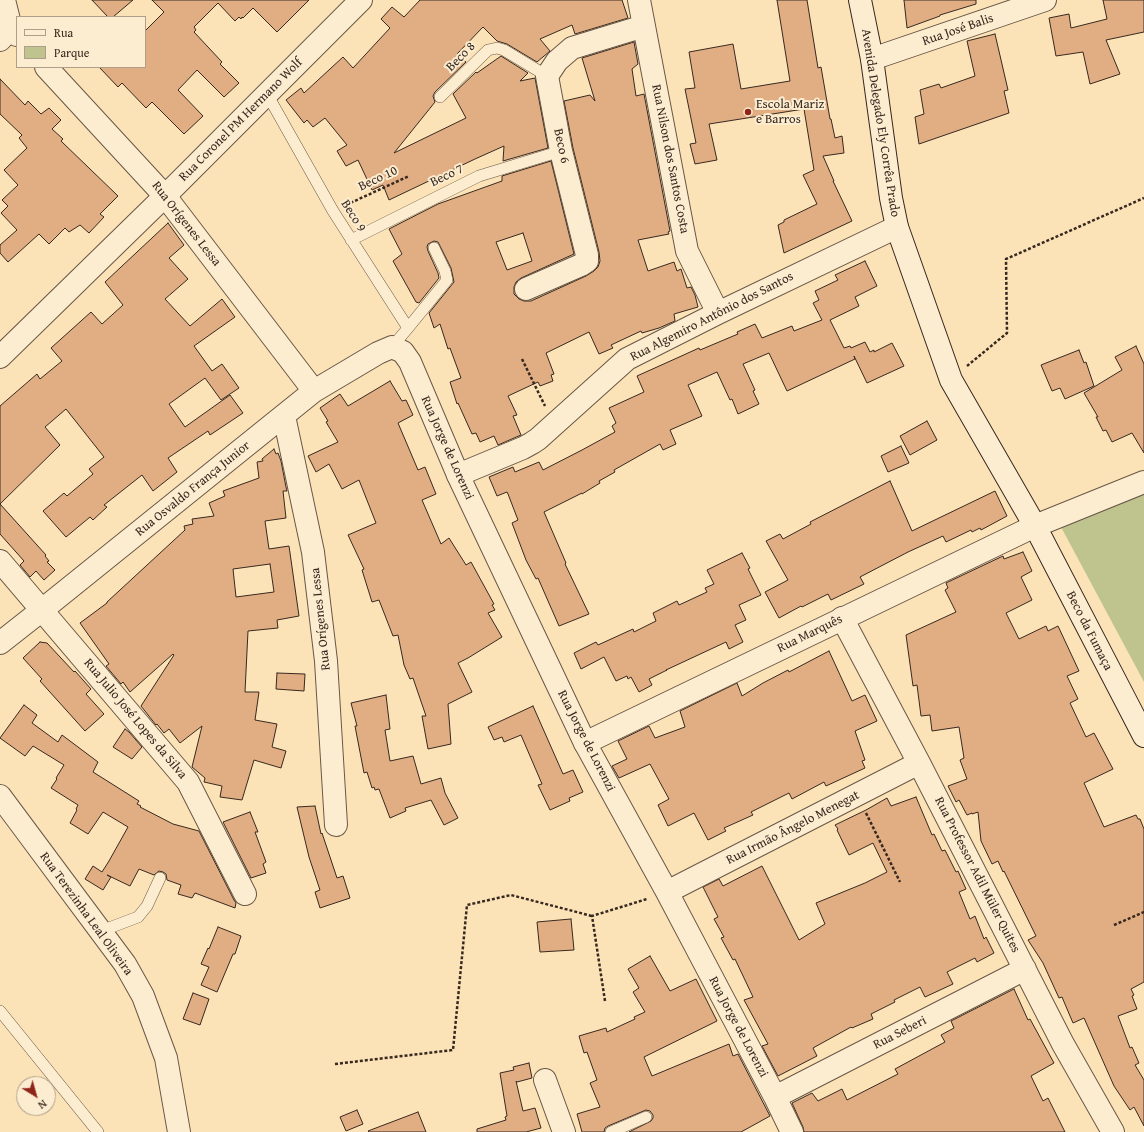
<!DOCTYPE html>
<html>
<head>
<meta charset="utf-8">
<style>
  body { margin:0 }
  #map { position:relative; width:1144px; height:1132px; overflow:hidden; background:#fce3b7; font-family:"Gentium Book Plus",serif }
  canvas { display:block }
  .legend { position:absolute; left:16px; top:16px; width:130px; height:52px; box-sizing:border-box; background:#fdedd0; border:1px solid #ae9e8a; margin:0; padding:5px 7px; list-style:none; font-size:12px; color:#372820 }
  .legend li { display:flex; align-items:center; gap:8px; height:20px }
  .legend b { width:20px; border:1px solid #ae9e8a }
  .north { position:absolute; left:16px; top:1076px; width:40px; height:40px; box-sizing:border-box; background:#fdedd0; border:1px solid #ae9e8a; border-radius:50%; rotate:143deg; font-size:11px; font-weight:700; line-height:16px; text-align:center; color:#372820 }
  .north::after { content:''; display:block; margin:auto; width:14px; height:18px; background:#8f2418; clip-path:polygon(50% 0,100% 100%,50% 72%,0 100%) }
</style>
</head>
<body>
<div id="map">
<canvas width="1144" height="1132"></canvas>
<ul class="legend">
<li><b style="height:5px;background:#fdedd0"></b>Rua</li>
<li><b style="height:11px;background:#bfc48e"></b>Parque</li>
</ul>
<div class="north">N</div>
</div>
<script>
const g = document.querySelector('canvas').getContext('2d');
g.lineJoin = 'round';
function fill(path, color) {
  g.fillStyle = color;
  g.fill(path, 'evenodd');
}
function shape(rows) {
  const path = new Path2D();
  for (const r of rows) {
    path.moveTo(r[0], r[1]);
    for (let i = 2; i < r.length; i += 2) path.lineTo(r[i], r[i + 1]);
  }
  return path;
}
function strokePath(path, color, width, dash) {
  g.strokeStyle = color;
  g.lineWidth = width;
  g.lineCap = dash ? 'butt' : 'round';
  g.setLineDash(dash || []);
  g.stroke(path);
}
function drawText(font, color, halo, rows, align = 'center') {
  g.font = font + ' "Gentium Book Plus",serif';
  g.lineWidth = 4;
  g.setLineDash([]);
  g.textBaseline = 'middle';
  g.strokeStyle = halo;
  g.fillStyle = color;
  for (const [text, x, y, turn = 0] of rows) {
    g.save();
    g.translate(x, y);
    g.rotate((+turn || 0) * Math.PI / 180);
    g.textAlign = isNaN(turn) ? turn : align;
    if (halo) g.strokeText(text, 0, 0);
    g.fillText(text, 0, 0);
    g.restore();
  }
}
fill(shape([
  [1144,493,1144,682,1061,527]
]), '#bfc48e');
const building = shape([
  [92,0,133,0,113,17,108,17,92,0],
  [152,0,309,0,277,32,253,8,243,18,242,17,241,19,239,17,235,21,218,3,194,27,196,30,194,32,222,62,220,64,239,83,224,97,197,70,178,90,203,116,184,134,152,102,146,108,122,83,118,87,99,67,145,67,145,31,164,12,152,0],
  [420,0,622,0,628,18,575,34,572,25,540,39,550,51,537,62,507,44,497,41,483,27,457,54,466,62,435,92,433,96,435,102,394,153,466,118,453,94,476,72,477,73,501,56,528,73,520,81,535,78,548,148,503,161,504,146,475,159,389,200,383,185,372,190,358,160,346,166,337,151,347,145,325,118,313,127,307,120,304,123,286,100,301,88,304,93,343,57,353,68,390,28,381,19,392,7,404,17,420,0],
  [777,0,807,0,818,68,821,67,830,119,831,119,835,138,842,136,844,153,823,156,834,181,833,181,852,221,784,253,778,225,784,222,784,220,817,204,803,175,814,170,804,109,709,124,717,160,695,164,690,144,696,143,685,89,695,88,689,52,733,44,741,89,790,81,777,0],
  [904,0,976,0,976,4,940,15,940,16,907,28,904,0],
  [1103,0,1144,0,1144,32,1106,40,1120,74,1090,84,1083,52,1056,56,1049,18,1069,14,1071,28,1107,19,1103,0],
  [995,34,1008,90,1004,91,1009,113,919,144,915,117,924,114,920,90,939,84,941,88,975,76,967,41,995,34],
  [634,42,638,64,632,69,636,96,644,94,670,231,668,232,669,234,638,240,648,271,674,262,677,271,681,269,687,288,691,287,695,295,698,307,674,314,675,321,659,328,642,333,641,331,611,345,613,348,599,354,589,332,546,353,554,374,551,375,553,381,540,386,538,382,508,396,517,415,513,416,521,435,498,445,494,436,480,442,476,433,472,434,458,403,457,404,450,382,461,378,450,348,448,349,440,324,434,328,429,313,454,282,451,268,438,242,434,241,428,244,427,247,428,251,438,273,439,278,419,303,416,302,393,261,402,254,389,229,438,204,502,181,502,176,551,161,574,254,521,278,516,282,514,287,514,294,519,299,524,301,531,301,586,276,594,271,598,267,600,261,599,252,573,148,564,101,590,95,595,101,582,58,634,42],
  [523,233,532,261,507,270,496,242,523,233],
  [0,79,25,105,28,101,41,114,49,108,61,120,52,129,63,139,61,141,118,196,100,214,104,217,89,233,80,225,69,232,65,228,49,244,39,234,8,262,0,253,0,245,17,230,1,213,8,206,2,200,18,185,4,170,27,148,19,138,22,135,0,114,0,79],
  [168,223,184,245,169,258,188,279,165,299,190,326,222,299,235,317,194,346,212,371,222,364,239,388,221,400,205,378,169,404,185,427,230,395,243,413,210,435,208,431,168,458,177,472,153,491,142,475,104,505,107,507,93,520,90,517,66,537,43,511,64,493,67,496,93,474,89,469,104,457,66,409,45,427,60,445,0,504,46,555,45,556,49,561,47,562,55,570,44,580,36,571,30,577,20,565,24,561,0,534,0,406,37,374,40,379,62,361,51,348,91,312,102,324,123,305,105,282,168,223],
  [865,261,877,286,855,297,859,306,830,320,844,348,850,346,851,348,865,342,870,352,874,350,874,352,892,343,904,366,867,383,854,356,855,359,787,391,769,353,743,364,755,390,753,391,759,404,738,414,732,399,730,400,717,372,688,385,702,416,670,430,676,444,663,450,660,444,614,470,615,472,599,481,600,483,582,494,582,493,544,512,566,563,565,564,589,614,559,626,538,578,536,579,526,560,512,523,518,520,508,494,507,492,497,496,489,477,513,467,515,472,539,462,543,470,582,450,615,432,612,426,616,423,609,408,644,392,637,376,677,358,699,348,700,350,738,334,737,332,755,324,762,338,792,326,794,331,822,320,813,303,819,300,815,291,838,280,835,275,865,261],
  [1136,346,1144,364,1144,453,1132,433,1112,442,1106,430,1103,431,1096,417,1098,417,1084,393,1122,370,1115,357,1136,346],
  [1079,350,1084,363,1086,362,1094,386,1065,399,1060,388,1052,391,1041,365,1079,350],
  [390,381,402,401,406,400,413,415,398,423,418,470,425,467,436,494,422,500,441,544,449,538,466,565,471,562,494,604,492,605,495,610,488,613,502,637,468,658,458,663,472,692,448,704,451,744,428,749,422,716,426,716,413,678,410,679,404,665,398,635,393,636,379,600,372,602,362,570,364,569,348,535,376,523,359,480,342,489,329,464,316,472,308,456,338,442,326,422,328,421,320,408,340,394,348,406,390,381],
  [927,421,937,440,910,455,900,436,927,421],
  [901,446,909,463,888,472,881,456,901,446],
  [274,449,276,454,278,453,281,461,286,487,287,491,283,491,286,518,265,521,269,549,289,546,299,616,277,620,278,628,248,631,245,692,259,692,255,720,277,724,272,747,286,751,281,768,254,760,242,800,220,797,222,786,204,782,205,778,192,767,202,726,180,743,169,729,164,733,157,724,156,725,141,706,174,655,173,654,130,692,123,682,121,684,106,666,109,664,80,623,107,603,107,602,185,530,184,526,193,524,192,519,214,516,209,503,225,496,223,491,259,478,257,462,263,461,262,459,274,449],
  [270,564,274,592,236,597,233,569,270,564],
  [890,481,912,531,995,491,1007,516,981,530,980,528,972,532,971,530,946,542,943,536,908,552,860,577,864,584,831,600,828,594,802,607,801,606,779,618,765,592,788,580,766,541,780,534,783,539,811,524,810,522,890,481],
  [1023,552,1032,571,1021,577,1032,600,1006,613,1019,639,1046,626,1048,631,1058,626,1079,671,1067,676,1078,699,1070,703,1086,737,1094,733,1113,769,1084,783,1104,827,1136,815,1138,819,1140,819,1144,829,1144,982,1131,989,1134,995,1132,996,1137,1009,1118,1016,1130,1048,1132,1047,1139,1063,1135,1065,1144,1080,1144,1126,1134,1107,1130,1110,1114,1086,1084,1018,1073,1023,1062,997,1059,998,1043,963,1028,940,1036,936,1004,871,1003,872,998,861,992,864,981,841,978,812,972,814,972,813,967,815,959,800,956,802,948,786,967,779,960,760,964,758,959,727,932,731,930,715,921,716,917,685,913,686,906,635,956,612,945,590,948,588,946,583,1003,556,1004,559,1023,552],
  [742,553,750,568,748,569,761,595,739,605,746,620,735,625,743,642,729,649,726,642,666,670,667,670,649,679,652,685,639,692,631,677,628,679,627,676,616,681,604,657,581,669,574,653,596,642,598,645,633,629,634,632,656,621,653,613,677,601,679,605,707,592,705,588,714,584,707,570,742,553],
  [40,642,47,643,74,672,75,671,91,689,86,694,104,714,85,731,40,681,42,679,23,658,40,642],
  [829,651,852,701,865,695,877,721,855,731,865,760,862,761,865,768,826,786,824,782,792,799,789,793,751,812,753,815,724,828,726,831,708,840,694,813,668,826,658,805,669,799,650,764,619,778,612,766,627,759,618,741,649,726,655,738,685,727,680,711,737,683,742,696,763,683,788,670,789,672,829,651],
  [277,673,305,674,304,691,276,689,277,673],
  [386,695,390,729,385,730,390,761,413,756,421,784,441,778,445,793,458,818,444,825,431,800,405,808,406,811,390,818,379,789,375,790,374,787,372,788,367,772,364,773,355,726,357,726,351,703,386,695],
  [24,705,37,715,32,723,58,742,62,735,98,762,93,772,139,801,137,804,141,806,140,807,173,824,199,831,234,900,236,903,235,908,195,893,192,898,178,894,181,885,167,880,166,874,163,872,159,871,154,875,139,869,130,886,107,875,111,877,103,890,85,879,93,866,102,872,109,861,128,827,103,812,88,834,70,823,77,810,76,809,78,805,51,788,57,779,56,778,64,765,33,746,25,756,0,738,24,705],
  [533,706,563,774,573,770,583,792,569,798,570,801,550,810,538,785,542,784,521,735,504,742,502,737,494,740,488,727,533,706],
  [125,729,129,732,142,747,132,759,113,747,125,729],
  [916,797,932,835,934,834,942,851,945,850,956,872,958,871,966,889,959,892,970,919,975,916,984,939,986,937,994,953,977,962,975,958,947,972,953,984,925,997,920,987,894,1000,895,1002,871,1014,873,1019,852,1028,851,1027,813,1048,817,1056,778,1076,762,1046,768,1044,744,1000,753,997,735,959,733,960,721,938,724,937,714,919,718,917,703,887,719,879,723,886,762,866,799,940,825,924,816,903,865,883,887,872,873,843,849,855,837,830,838,829,835,825,866,810,887,798,891,806,916,797],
  [315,806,321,834,322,833,337,878,343,876,350,898,320,908,315,892,320,890,309,857,297,807,315,806],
  [250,812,258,832,255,832,266,862,263,864,266,873,251,878,223,822,250,812],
  [571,919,574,950,540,952,537,922,571,919],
  [218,927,241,936,235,954,233,954,217,992,201,985,209,967,201,964,208,948,209,949,218,927],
  [650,956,670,991,696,979,717,1021,644,1057,652,1076,729,1044,733,1056,738,1054,770,1116,741,1132,629,1132,651,1121,653,1118,653,1115,650,1111,646,1110,608,1126,605,1128,604,1132,582,1132,577,1114,600,1107,590,1083,597,1080,587,1052,584,1053,579,1036,606,1028,607,1032,635,1019,634,1017,645,1012,633,992,639,988,628,969,650,956],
  [1014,989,1028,1020,1030,1019,1054,1063,1031,1076,1043,1101,1048,1098,1065,1132,804,1132,803,1127,792,1103,812,1093,818,1101,842,1089,847,1100,898,1074,895,1069,945,1042,941,1035,954,1028,951,1021,1014,989],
  [193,993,209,999,200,1025,183,1019,193,993],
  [529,1063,532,1078,517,1082,516,1081,523,1111,535,1108,541,1128,526,1132,477,1132,477,1129,506,1120,505,1117,507,1116,500,1073,514,1070,513,1067,529,1063],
  [357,1110,363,1124,346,1131,340,1117,357,1110],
  [418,1112,426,1132,369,1132,368,1131,418,1112]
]);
fill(building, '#e1ae83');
strokePath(building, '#372820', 1);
const service = shape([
  [267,94,333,211,408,328,392,347],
  [440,97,488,50,497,48,504,50,547,76],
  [351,240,479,176,561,151],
  [408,328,447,280,445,271,434,248],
  [101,931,138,917,147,906,160,878],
  [0,1011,98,1132],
  [611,1132,646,1117]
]);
const minor = shape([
  [639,0,687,251,718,313],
  [0,40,11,28],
  [872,59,1045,0],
  [526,289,581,265,587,261,587,255,561,151,547,76,557,61,572,48,644,26],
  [0,357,165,196,361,0],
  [284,416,313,552,326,661,336,825],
  [458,475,523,448,532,443,538,439,627,359,718,313,897,227],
  [1035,526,1144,482],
  [0,561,188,782,245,894],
  [842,618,919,763,1063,1044,1113,1132],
  [585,743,667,892,775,1097,792,1132],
  [0,796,125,964,143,996,166,1058,179,1132],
  [667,892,919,763],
  [545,1080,564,1132],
  [775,1097,1025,969]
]);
const tertiary = shape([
  [4,0,11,28,17,35],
  [46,67,165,196,314,391],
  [0,643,42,610,314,391,378,353,392,347,403,352,410,362,458,475,585,743,1035,526]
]);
const secondary = shape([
  [860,0,872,59,891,198,897,227,951,380,1035,526,1144,736]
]);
strokePath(service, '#685746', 12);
strokePath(minor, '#685746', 24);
strokePath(tertiary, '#685746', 24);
strokePath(secondary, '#372820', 24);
strokePath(shape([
  [346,205,409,176],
  [522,359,545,406],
  [967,366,1007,333,1006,259,1144,198],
  [866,813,900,882],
  [1114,925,1144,912],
  [605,1001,592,916,647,899],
  [335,1064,453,1050,467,905,511,895,592,916]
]), '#372820', 2.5, [3, 2]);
strokePath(service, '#fdedd0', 11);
strokePath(minor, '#fdedd0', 22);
strokePath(tertiary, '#fdedd0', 22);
strokePath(secondary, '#fdedd0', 22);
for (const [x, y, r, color] of [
  [748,112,4,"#8f2418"]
]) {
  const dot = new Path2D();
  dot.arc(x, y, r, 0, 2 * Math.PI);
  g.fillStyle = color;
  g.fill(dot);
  strokePath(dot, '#fdedd0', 1.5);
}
drawText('13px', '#372820', '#fdedd0', [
  ["Rua José Balis",958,30,-19],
  ["Beco 8",461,57,-45],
  ["Rua Coronel PM Hermano Wolf",241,120,-45],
  ["Avenida Delegado Ely Corrêa Prado",880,123,81],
  ["Beco 6",561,146,78],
  ["Rua Nilson dos Santos Costa",670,159,79],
  ["Beco 7",447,176,-26],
  ["Beco 10",378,179,-25],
  ["Beco 9",353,216,58],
  ["Rua Orígenes Lessa",186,224,52],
  ["Rua Algemiro Antônio dos Santos",712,317,-27],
  ["Rua Jorge de Lorenzi",447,448,66],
  ["Rua Osvaldo França Junior",193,489,-39],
  ["Rua Orígenes Lessa",321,619,-96],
  ["Beco da Fumaça",1089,631,63],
  ["Rua Marquês",810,634,-26],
  ["Rua Julio José Lopes da Silva",135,719,50],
  ["Rua Jorge de Lorenzi",586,741,63],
  ["Rua Irmão Ângelo Menegat",793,828,-27],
  ["Rua Professor Adil Müler Quites",977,875,63],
  ["Rua Terezinha Leal Oliveira",86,914,54],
  ["Rua Jorge de Lorenzi",738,1027,62],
  ["Rua Seberi",900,1033,-27]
]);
drawText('13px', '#372820', '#fdedd0', [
  ["Escola Mariz",756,105],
  ["e Barros",756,120]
], 'left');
</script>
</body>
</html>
